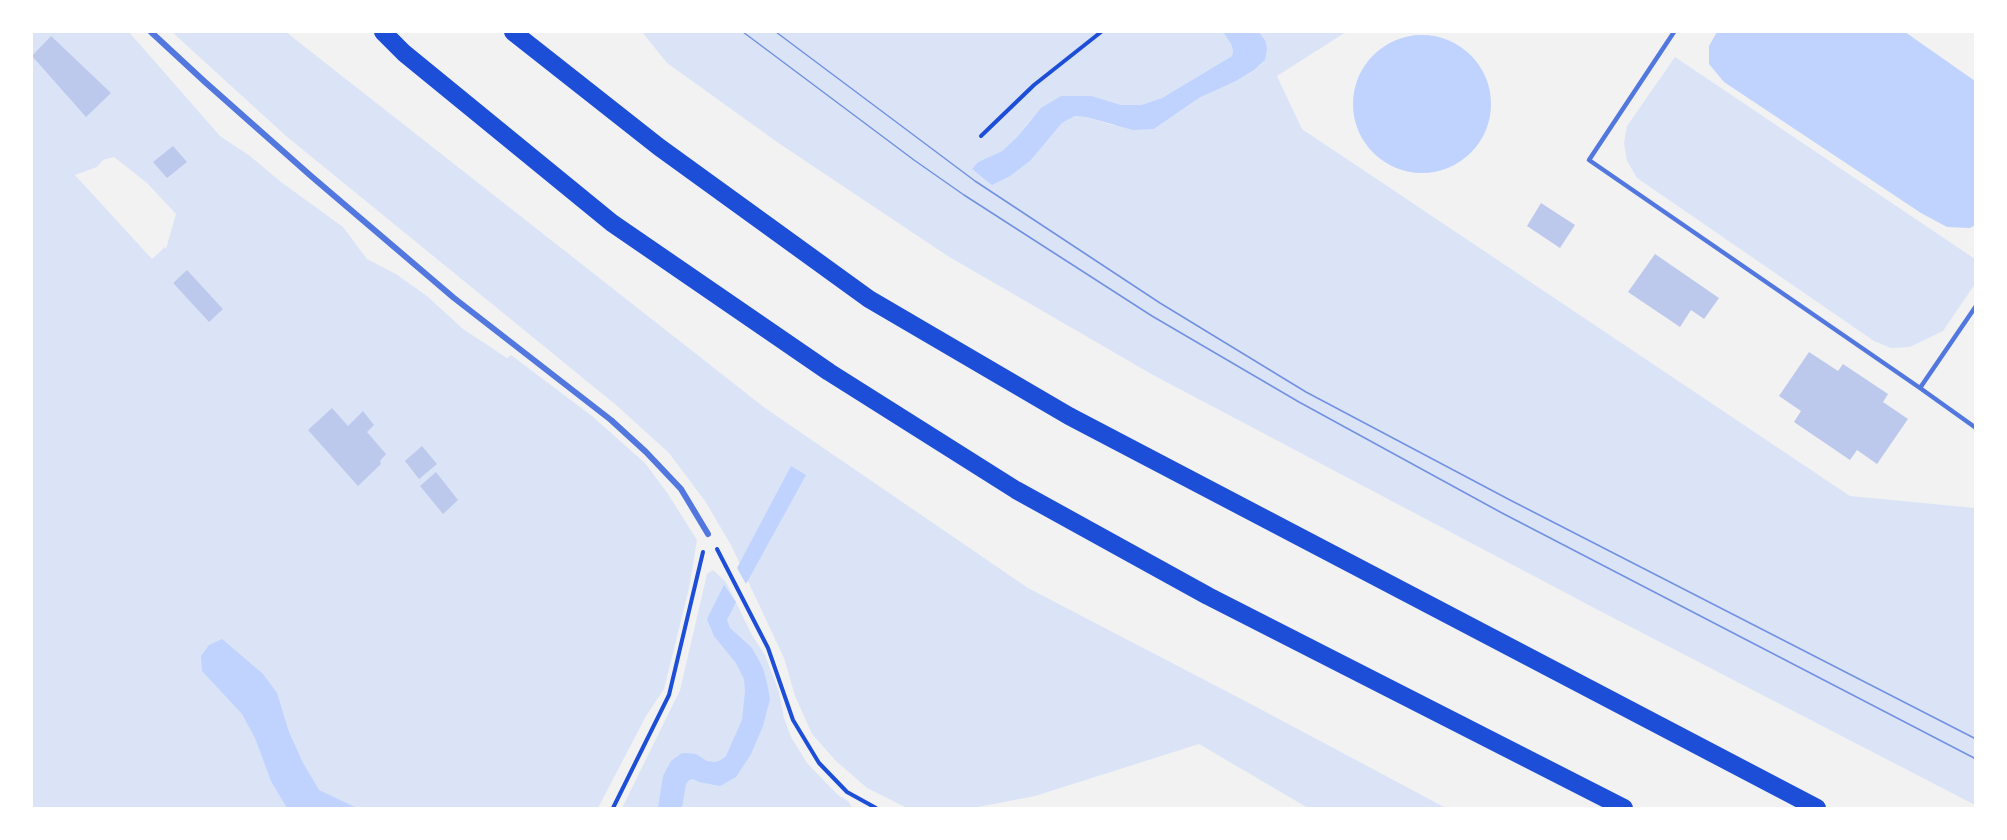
<!DOCTYPE html>
<html>
<head>
<meta charset="utf-8">
<style>
  body { margin:0 }
  #map { position:relative; width:2007px; height:840px; overflow:hidden; background:#f2f2f2; font-family:Figtree,sans-serif }
  canvas { display:block }
  .frame { position:absolute; inset:0; border:33px solid #fff; pointer-events:none }
</style>
</head>
<body>
<div id="map">
<canvas width="2007" height="840"></canvas>
<div class="frame"></div>
</div>
<script>
const g = document.querySelector('canvas').getContext('2d');
g.lineJoin = 'round';
function fill(path, color) {
  g.fillStyle = color;
  g.fill(path, 'evenodd');
}
function shape(rows) {
  const path = new Path2D();
  for (const r of rows) {
    if (r.length === 3) {
      path.moveTo(r[0] + r[2], r[1]);
      path.arc(r[0], r[1], r[2], 0, 2 * Math.PI);
      continue;
    }
    path.moveTo(r[0], r[1]);
    for (let i = 2; i < r.length; i += 2) path.lineTo(r[i], r[i + 1]);
  }
  return path;
}
function strokePath(path, color, width, dash) {
  g.strokeStyle = color;
  g.lineWidth = width;
  g.lineCap = dash ? 'butt' : 'round';
  g.setLineDash(dash || []);
  g.stroke(path);
}
fill(shape([
  [32,32,129,32,220,136,250,156,281,182,343,227,367,259,396,274,427,296,463,329,507,358,511,355,592,416,645,463,668,494,697,540,689,588,664,689,646,716,598,808,32,808],
  [114,157,147,183,176,214,166,249,165,247,152,259,75,175,97,167,103,160],
  [187,271,222,308,209,321,173,283],
  [172,32,286,32,765,408,1028,588,1247,702,1446,808,1308,808,1199,744,1035,796,973,808,907,808,867,788,836,761,812,734,795,696,784,658,731,545,705,501,669,453,616,405,286,136],
  [642,32,1223,32,1231,44,1233,51,1232,56,1162,98,1141,105,1121,105,1092,96,1031,119,1017,137,1002,151,978,162,973,170,981,175,1031,160,1062,123,1075,116,1086,117,1112,125,1154,129,1199,98,1236,81,1254,70,1265,60,1265,40,1259,32,1346,32,1277,76,1302,129,1850,496,1975,508,1975,805,1600,611,1153,375,946,255,777,142,667,63],
  [1675,57,1975,259,1975,284,1943,331,1910,347,1891,348,1874,341,1637,178,1627,161,1624,143,1627,126],
  [713,570,726,582,752,635,765,655,779,692,784,718,791,737,807,763,838,795,848,801,852,808,622,808,680,690,707,574]
]), '#dbe4f7');
fill(shape([
  [1223,32,1259,32,1265,40,1267,48,1265,60,1254,70,1236,81,1199,98,1154,129,1133,130,1086,117,1075,116,1062,123,1031,160,1010,176,992,185,972,169,978,162,1002,151,1017,137,1041,108,1061,96,1092,96,1121,105,1141,105,1162,98,1232,56,1233,51,1231,44],
  [1717,32,1905,32,1975,81,1975,225,1970,228,1947,227,1921,213,1724,82,1709,64,1709,46],
  [1422,104,69],
  [791,466,806,475,746,584,737,568],
  [724,585,736,602,727,620,730,628,752,648,763,668,767,683,770,699,763,726,751,754,736,777,720,786,699,782,693,779,689,780,686,784,682,808,658,808,663,776,671,761,682,753,687,753,696,754,707,761,715,762,721,760,726,756,742,720,745,691,744,679,736,663,714,636,707,619],
  [222,639,263,674,277,693,289,732,303,763,319,790,357,808,287,808,271,781,255,738,242,714,202,671,201,656,209,645]
]), '#bfd3fe');
fill(shape([
  [51,36,111,93,86,117,32,56],
  [173,146,187,162,167,178,153,162],
  [1541,203,1575,225,1560,248,1527,226],
  [1655,254,1719,298,1704,319,1691,310,1680,327,1628,292],
  [187,270,223,309,209,322,173,283],
  [1809,352,1838,371,1843,364,1888,394,1883,402,1908,419,1877,464,1857,450,1850,460,1794,422,1801,411,1779,396],
  [332,408,348,426,363,411,374,425,367,432,386,454,380,461,381,464,358,486,308,430],
  [422,446,437,464,419,479,405,461],
  [436,472,458,500,443,514,420,486]
]), '#bdc9ec');
strokePath(shape([
  [981,136,1034,85,1101,32],
  [717,549,768,648,793,720,819,763,847,792,876,808],
  [613,808,669,695,703,552]
]), '#1d4ed8', 4);
strokePath(shape([
  [1674,32,1589,160,1920,388,1976,306],
  [1920,388,1976,428]
]), '#5277de', 4.5);
strokePath(shape([
  [151,32,205,82,311,176,454,298,611,420,646,452,681,489,708,534]
]), '#5277de', 6);
strokePath(shape([
  [383,32,404,53,612,223,829,372,1016,490,1208,596,1624,808],
  [513,32,659,147,869,299,1069,416,1817,808]
]), '#1d4ed8', 18);
strokePath(shape([
  [743,32,914,160,964,195,1152,316,1299,402,1502,513,1976,759],
  [776,32,975,181,1160,303,1306,392,1510,500,1976,739]
]), '#7290e2', 1.5);
</script>
</body>
</html>
